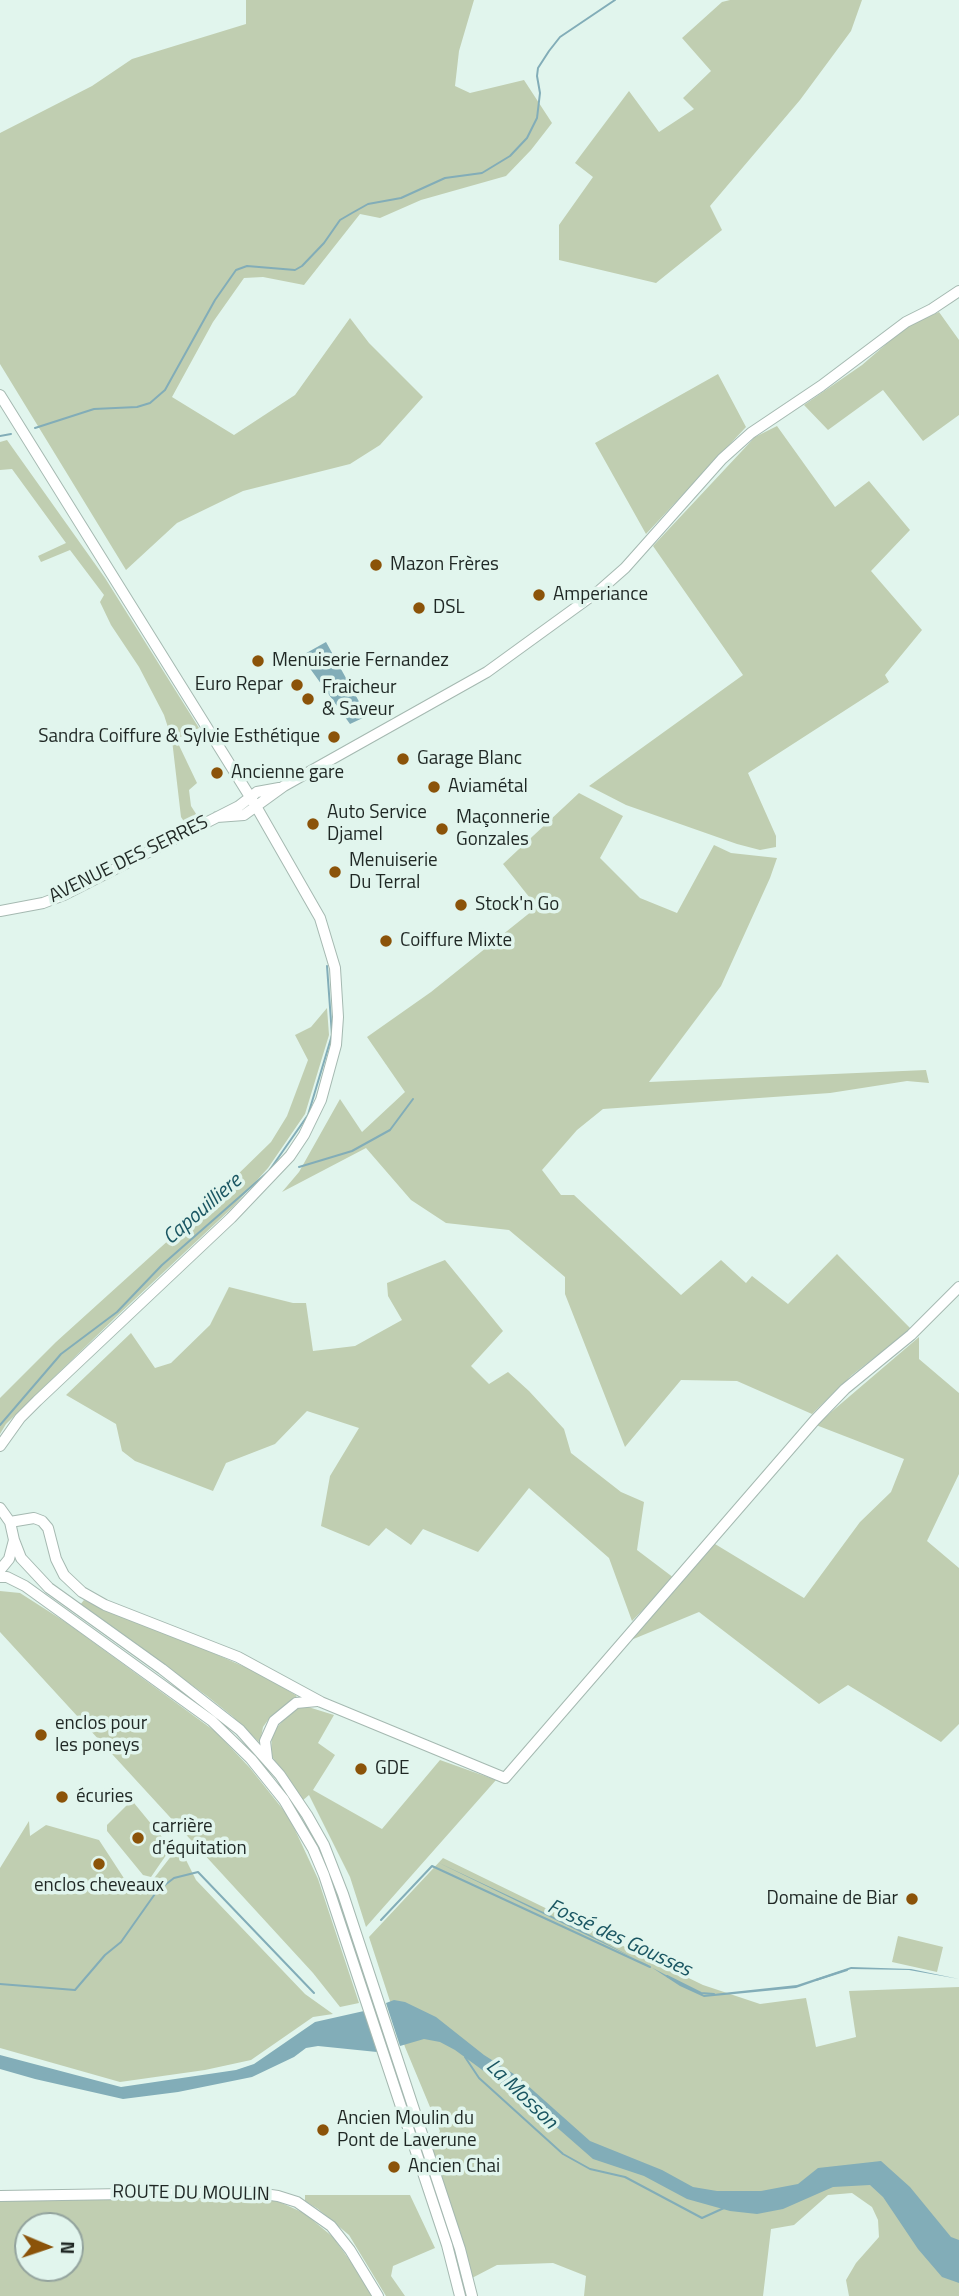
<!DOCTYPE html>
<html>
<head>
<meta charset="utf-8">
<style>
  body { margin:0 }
  #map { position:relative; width:959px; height:2296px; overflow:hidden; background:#e1f5ed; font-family:"Titillium Web",sans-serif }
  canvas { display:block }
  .north { position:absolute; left:14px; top:2212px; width:70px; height:70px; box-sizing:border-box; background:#e1f5ed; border:2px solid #93a39d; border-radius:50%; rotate:92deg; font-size:19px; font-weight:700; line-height:28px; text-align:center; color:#1f2724 }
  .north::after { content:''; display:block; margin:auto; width:24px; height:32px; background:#8b5309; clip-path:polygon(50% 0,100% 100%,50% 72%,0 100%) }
</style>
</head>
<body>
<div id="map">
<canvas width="959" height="2296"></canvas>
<div class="north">N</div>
</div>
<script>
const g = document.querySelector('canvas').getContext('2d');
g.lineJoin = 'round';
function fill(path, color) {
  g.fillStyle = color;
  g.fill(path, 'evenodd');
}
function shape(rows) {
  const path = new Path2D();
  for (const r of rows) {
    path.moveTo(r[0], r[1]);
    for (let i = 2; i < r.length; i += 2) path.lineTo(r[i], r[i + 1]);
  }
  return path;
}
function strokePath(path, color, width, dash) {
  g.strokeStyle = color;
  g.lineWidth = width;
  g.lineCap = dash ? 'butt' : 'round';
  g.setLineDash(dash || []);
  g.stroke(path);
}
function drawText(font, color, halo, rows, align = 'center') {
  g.font = font + ' "Titillium Web",sans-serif';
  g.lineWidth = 7;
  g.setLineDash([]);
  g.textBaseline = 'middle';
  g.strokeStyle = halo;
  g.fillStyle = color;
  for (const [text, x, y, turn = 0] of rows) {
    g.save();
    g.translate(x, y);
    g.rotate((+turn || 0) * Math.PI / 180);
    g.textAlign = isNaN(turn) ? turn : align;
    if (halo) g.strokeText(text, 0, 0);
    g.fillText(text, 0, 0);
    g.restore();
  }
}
fill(shape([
  [246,0,474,0,459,51,455,86,470,93,524,80,552,123,531,150,506,176,421,200,380,218,360,214,304,285,263,277,244,278,213,322,172,397,234,435,295,395,350,318,369,343,423,397,380,445,350,464,243,491,177,523,126,570,0,364,0,133,92,86,132,59,246,24],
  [730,0,862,0,851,31,800,100,710,206,722,230,656,283,559,260,559,225,593,177,575,163,629,91,659,132,694,109,683,98,711,71,682,38,722,2],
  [939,312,959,340,959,415,923,441,883,390,828,430,804,405,862,365,907,326],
  [718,374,746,427,646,534,595,443],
  [777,426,835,507,869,481,910,530,871,571,922,630,885,675,889,682,748,773,776,836,776,847,760,850,737,844,626,805,589,786,743,675,653,546,755,437],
  [7,440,105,578,199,728,176,739,197,783,189,790,191,806,200,820,191,825,185,823,181,817,172,740,164,715,139,667,111,625,100,602,104,595,70,550,41,562,38,556,66,543,12,469,0,470,0,442],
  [579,793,623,816,600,858,640,898,677,913,714,845,731,853,777,858,770,878,721,986,649,1082,926,1070,929,1083,907,1081,830,1093,603,1109,577,1130,542,1170,561,1195,574,1195,681,1295,721,1260,746,1283,752,1276,788,1304,837,1254,911,1329,852,1375,812,1414,737,1381,681,1380,625,1447,565,1294,565,1277,509,1230,446,1223,411,1200,366,1148,282,1192,299,1172,340,1099,362,1132,405,1092,367,1037,431,992,537,907,503,864],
  [327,1008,329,1035,305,1114,268,1168,233,1207,117,1316,6,1424,0,1434,0,1398,56,1342,192,1219,271,1142,287,1116,308,1060,295,1035,311,1027],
  [445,1260,503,1331,471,1366,489,1384,508,1372,529,1391,564,1429,571,1453,621,1492,644,1502,637,1550,674,1578,632,1621,609,1558,529,1488,478,1552,423,1529,411,1545,386,1528,369,1546,321,1526,330,1476,359,1428,307,1411,275,1444,226,1463,213,1491,135,1461,122,1451,116,1424,66,1395,131,1333,155,1368,171,1363,210,1325,229,1287,293,1303,306,1303,313,1351,355,1346,402,1320,388,1296,387,1283],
  [919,1337,919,1359,959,1393,959,1474,927,1541,959,1568,959,1724,941,1742,848,1685,819,1704,699,1612,631,1640,715,1544,804,1598,860,1522,891,1492,904,1459,816,1425],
  [0,1591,20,1593,67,1623,216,1732,250,1768,289,1817,318,1879,359,2003,340,2007,313,1973,0,1632],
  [84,1600,152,1626,263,1675,297,1696,268,1720,263,1727,260,1743,232,1716,207,1696,80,1605],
  [305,1706,334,1715,318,1743,335,1755,313,1790,382,1829,440,1760,496,1780,366,1927,350,1877,309,1795,302,1801,271,1755,272,1732,295,1709],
  [129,1803,134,1803,171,1848,151,1877,143,1875,107,1831,107,1825],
  [29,1821,30,1836,46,1825,99,1840,131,1889,141,1895,179,1846,196,1880,305,1994,333,2014,313,2017,251,2060,205,2070,120,2082,0,2048,0,1868],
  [443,1858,703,1985,760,2004,806,1998,816,2047,856,2037,849,1991,959,1987,959,2296,849,2296,846,2280,856,2263,879,2237,878,2220,872,2207,852,2193,828,2195,794,2225,771,2229,763,2296,584,2296,586,2276,553,2263,497,2265,472,2278,433,2150,440,2131,405,2047,369,1937],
  [898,1936,943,1947,937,1972,892,1962],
  [45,2194,275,2200,304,2213,333,2237,361,2276,372,2296,0,2296,0,2195],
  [28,2226,70,2226,70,2268,28,2268],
  [305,2195,410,2195,435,2248,393,2266,391,2276,405,2296,386,2296,349,2235,318,2209,305,2201]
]), '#c0ceb1');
fill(shape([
  [326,642,367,716,350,724,301,656],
  [437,1862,573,1926,704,1995,797,1985,851,1967,911,1969,959,1979,909,1970,851,1969,796,1988,704,1997,680,1986,648,1965],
  [394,2000,405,2002,436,2017,484,2055,517,2076,590,2141,662,2170,693,2187,717,2191,761,2191,798,2184,818,2168,881,2161,910,2187,951,2237,959,2240,959,2283,942,2277,918,2249,883,2197,870,2185,833,2187,783,2209,757,2214,730,2211,687,2199,644,2176,593,2159,537,2110,455,2050,440,2042,424,2039,400,2046,386,2003],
  [364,2011,377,2052,318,2046,306,2048,294,2057,252,2077,178,2092,123,2099,35,2079,0,2069,0,2055,121,2087,236,2070,254,2064,315,2022]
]), '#82adb8');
strokePath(shape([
  [35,428,94,409,137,407,150,403,165,390,215,300,236,270,247,266,295,270,302,266,324,243,340,220,352,213,368,204,401,198,445,178,482,173,510,156,527,138,537,118,540,93,537,76,538,68,549,51,560,37,615,0],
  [0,436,11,434],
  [299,1167,352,1151,390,1130,413,1099],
  [0,1425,61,1354,117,1312,162,1265,269,1171,308,1115,332,1035,327,966],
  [381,1920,432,1866,650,1967],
  [667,1976,701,1993,714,1994],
  [816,1980,847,1970],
  [0,1984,75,1990,105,1955,121,1942,157,1891,174,1878,198,1872,314,1993],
  [465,2057,479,2078,563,2154,590,2169,625,2177,702,2218,724,2208]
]), '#82adb8', 2);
const secondary = shape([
  [0,395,257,808,320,918,335,968,338,1017,336,1045,321,1100,304,1135,290,1156,231,1218,37,1401,20,1418,0,1446],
  [217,817,244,815,284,786,487,672,600,590,625,568,722,459,751,433,821,386,906,322,932,309,959,291],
  [0,911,43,903,64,895,239,806,257,792,279,788],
  [0,1508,10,1522,14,1540,9,1559,0,1570],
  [10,1522,34,1518,42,1521,48,1528,56,1559,64,1575,82,1592,105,1605,238,1657,321,1702,505,1778,815,1420,845,1389,911,1335,959,1287],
  [14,1540,21,1558,49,1588,162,1669,240,1730,280,1775,307,1815,324,1845,343,1894,460,2249,472,2296],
  [0,1577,7,1577,25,1586,212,1721,251,1759,284,1800,313,1849,324,1875,447,2245,460,2296],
  [267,1758,265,1741,274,1721,296,1703,317,1701],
  [0,2196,250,2192,278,2196,297,2202,331,2226,350,2250,378,2296]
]);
strokePath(secondary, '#a5b9b1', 12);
strokePath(secondary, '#fff', 10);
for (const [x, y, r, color] of [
  [376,565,7,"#8b5309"],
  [539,595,7,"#8b5309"],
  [419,608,7,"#8b5309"],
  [258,661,7,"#8b5309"],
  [297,685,7,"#8b5309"],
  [308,699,7,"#8b5309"],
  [334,737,7,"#8b5309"],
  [403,759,7,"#8b5309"],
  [217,773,7,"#8b5309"],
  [434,787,7,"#8b5309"],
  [313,824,7,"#8b5309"],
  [442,829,7,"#8b5309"],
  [335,872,7,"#8b5309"],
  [461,905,7,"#8b5309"],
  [386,941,7,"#8b5309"],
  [41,1735,7,"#8b5309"],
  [361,1769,7,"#8b5309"],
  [62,1797,7,"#8b5309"],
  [138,1838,7,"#8b5309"],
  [99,1864,7,"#8b5309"],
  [912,1899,7,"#8b5309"],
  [323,2130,7,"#8b5309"],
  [394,2167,7,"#8b5309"]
]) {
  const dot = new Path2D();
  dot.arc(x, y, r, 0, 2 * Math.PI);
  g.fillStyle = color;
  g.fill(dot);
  strokePath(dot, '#e1f5ed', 2.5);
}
drawText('19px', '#1f2724', '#e1f5ed', [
  ["Mazon Frères",390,565],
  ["Amperiance",553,595],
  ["DSL",433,608],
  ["Menuiserie Fernandez",272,661],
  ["Euro Repar",283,685,"right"],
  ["Fraicheur",322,688],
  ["& Saveur",322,710],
  ["Sandra Coiffure & Sylvie Esthétique",320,737,"right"],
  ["Garage Blanc",417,759],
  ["Ancienne gare",231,773],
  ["Aviamétal",448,787],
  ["Auto Service",327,813],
  ["Djamel",327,835],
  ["Maçonnerie",456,818],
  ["Gonzales",456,840],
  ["Menuiserie",349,861],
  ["Du Terral",349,883],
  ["Stock'n Go",475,905],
  ["Coiffure Mixte",400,941],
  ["enclos pour",55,1724],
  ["les poneys",55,1746],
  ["GDE",375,1769],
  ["écuries",76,1797],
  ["carrière",152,1827],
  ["d'équitation",152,1849],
  ["enclos cheveaux",99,1886,"center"],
  ["Domaine de Biar",898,1899,"right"],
  ["Ancien Moulin du",337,2119],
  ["Pont de Laverune",337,2141],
  ["Ancien Chai",408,2167]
], 'left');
drawText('19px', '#1f2724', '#e1f5ed', [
  ["AVENUE DES SERRES",129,860,-26],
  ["ROUTE DU MOULIN",191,2194,1]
]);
drawText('italic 21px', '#1a5662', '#e1f5ed', [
  ["Capouilliere",203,1210,-41],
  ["Fossé des Gousses",619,1939,25],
  ["La Mosson",521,2095,44]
]);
</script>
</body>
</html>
